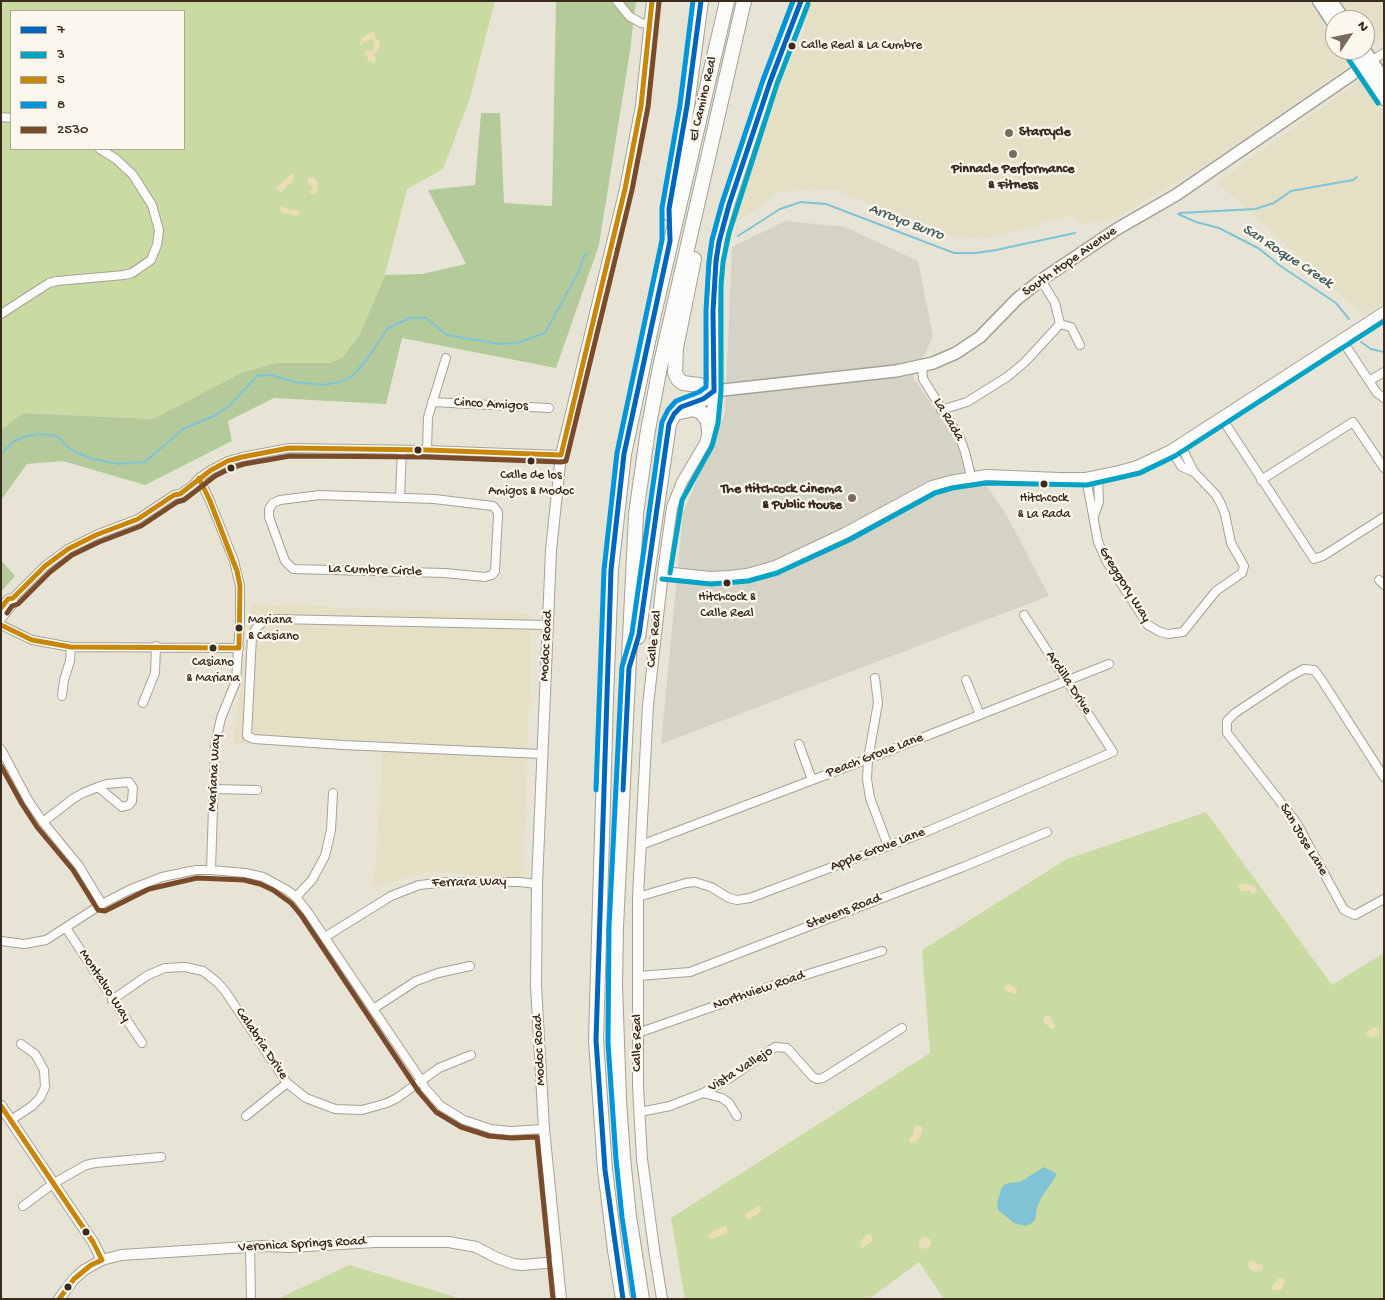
<!DOCTYPE html>
<html>
<head>
<meta charset="utf-8">
<style>
  body { margin:0 }
  #map { position:relative; width:1385px; height:1300px; overflow:hidden; background:#e7e4d5; font-family:"Gochi Hand",sans-serif }
  canvas { display:block }
  .frame { position:absolute; inset:0; border:2px solid #3b2a1e; pointer-events:none }
  .legend { position:absolute; left:10px; top:10px; width:175px; height:140px; box-sizing:border-box; background:#fbf7ec; border:1px solid #aea59a; margin:0; padding:6px 9px; list-style:none; font-size:15px; color:#3b2a1e }
  .legend li { display:flex; align-items:center; gap:10px; height:25px }
  .legend b { width:25px; border:1px solid #aea59a }
  .north { position:absolute; left:1325px; top:10px; width:50px; height:50px; box-sizing:border-box; background:#fbf7ec; border:1px solid #aea59a; border-radius:50%; rotate:56deg; font-size:14px; font-weight:700; line-height:20px; text-align:center; color:#3b2a1e }
  .north::after { content:''; display:block; margin:auto; width:18px; height:22px; background:#776b5e; clip-path:polygon(50% 0,100% 100%,50% 72%,0 100%) }
</style>
</head>
<body>
<div id="map">
<canvas width="1385" height="1300"></canvas>
<div class="frame"></div>
<ul class="legend">
<li><b style="height:6px;background:#0065bd"></b>7</li>
<li><b style="height:6px;background:#03a3c5"></b>3</li>
<li><b style="height:6px;background:#c88708"></b>5</li>
<li><b style="height:6px;background:#0095da"></b>8</li>
<li><b style="height:6px;background:#7a4b2a"></b>2530</li>
</ul>
<div class="north">N</div>
</div>
<script>
const g = document.querySelector('canvas').getContext('2d');
g.lineJoin = 'round';
function fill(path, color) {
  g.fillStyle = color;
  g.fill(path, 'evenodd');
}
function shape(rows) {
  const path = new Path2D();
  for (const r of rows) {
    if (r.length === 3) {
      path.moveTo(r[0] + r[2], r[1]);
      path.arc(r[0], r[1], r[2], 0, 2 * Math.PI);
      continue;
    }
    path.moveTo(r[0], r[1]);
    for (let i = 2; i < r.length; i += 2) path.lineTo(r[i], r[i + 1]);
  }
  return path;
}
function strokePath(path, color, width, dash) {
  g.strokeStyle = color;
  g.lineWidth = width;
  g.lineCap = dash ? 'butt' : 'round';
  g.setLineDash(dash || []);
  g.stroke(path);
}
function drawText(font, color, halo, rows, align = 'center') {
  g.font = font + ' "Gochi Hand",sans-serif';
  g.lineWidth = 4.5;
  g.setLineDash([]);
  g.textBaseline = 'middle';
  g.strokeStyle = halo;
  g.fillStyle = color;
  for (const [text, x, y, turn = 0] of rows) {
    g.save();
    g.translate(x, y);
    g.rotate((+turn || 0) * Math.PI / 180);
    g.textAlign = isNaN(turn) ? turn : align;
    if (halo) g.strokeText(text, 0, 0);
    g.fillText(text, 0, 0);
    g.restore();
  }
}
fill(shape([
  [811,1,1308,1,1335,41,1335,50,1341,50,1350,64,1216,159,1114,219,1082,224,1076,222,1074,215,991,237,967,239,944,235,833,189,780,192,732,225,743,196,781,81,804,32,807,13],
  [1341,1,1384,1,1384,36,1373,44,1365,33,1365,20,1356,20],
  [1362,79,1384,112,1384,302,1364,316,1217,182],
  [251,604,532,615,523,880,432,871,374,887,383,747,233,744]
]), '#e5dfc6');
fill(shape([
  [785,221,845,227,918,261,933,337,913,377,1007,516,1049,596,661,744,683,513,725,414,732,247]
]), '#d5d3c5');
fill(shape([
  [1,1,495,1,469,101,443,169,407,189,385,275,360,334,343,357,329,363,276,363,243,372,153,419,23,413,1,430],
  [11,11,184,11,184,149,11,149],
  [1206,812,1332,985,1384,953,1384,1299,944,1299,919,1262,869,1299,685,1299,671,1218,930,1053,922,950,1067,859],
  [349,1265,462,1299,278,1299]
]), '#c9daa3');
fill(shape([
  [556,1,636,1,630,51,599,245,556,368,402,338,386,404,274,398,228,421,232,441,145,485,63,461,27,464,1,500,1,430,23,413,153,419,243,372,276,363,329,363,343,357,360,334,385,275,422,274,466,264,428,190,475,185,481,113,500,113,504,203,552,206],
  [1,560,15,576,1,592]
]), '#b5ca9a');
fill(shape([
  [374,32,376,39,380,41,378,51,372,56,376,57,375,63,373,64,370,61,368,62,367,58,368,56,366,56,365,53,369,49,373,52,374,43,372,39,363,43,361,46,360,43,362,38,369,33],
  [291,174,294,175,293,182,289,185,288,183,286,188,280,193,280,191,277,190,278,186],
  [309,177,315,179,318,183,316,184,318,186,317,194,314,193,313,195,310,193,313,186,309,185,307,179],
  [281,206,291,210,298,210,300,214,294,216,289,213,284,214,280,210],
  [1242,883,1255,886,1257,890,1256,892,1253,894,1249,891,1240,891,1238,885],
  [1008,983,1017,989,1016,994,1005,991,1004,987],
  [1046,1016,1050,1016,1053,1021,1055,1025,1054,1028,1052,1029,1043,1022,1044,1017],
  [1375,1027,1379,1030,1379,1035,1372,1038,1365,1034,1366,1032],
  [917,1125,922,1127,922,1133,916,1142,910,1143,909,1139,913,1135,914,1128],
  [758,1206,762,1207,760,1212,750,1219,746,1218,745,1214],
  [724,1226,727,1228,727,1232,714,1239,708,1238,708,1236,712,1232],
  [869,1234,872,1236,872,1241,862,1249,860,1245,862,1240,865,1236],
  [925,1243,6],
  [1254,1261,1257,1264,1261,1264,1263,1267,1262,1270,1255,1272,1249,1269,1248,1263],
  [1282,1277,1285,1281,1281,1290,1273,1290,1271,1289,1273,1285,1279,1278]
]), '#ebdeb7');
fill(shape([
  [1044,1167,1056,1173,1056,1176,1041,1198,1037,1208,1035,1220,1032,1223,1026,1226,1014,1223,998,1210,997,1204,1001,1189,1004,1185,1009,1183,1020,1182]
]), '#80c3d4');
strokePath(shape([
  [1180,213,1255,209,1274,203,1291,191,1353,180,1357,177],
  [1178,214,1196,222,1219,228,1258,248,1282,267,1336,303,1349,319],
  [738,236,780,209,801,202,826,204,954,253,976,253,996,250,1075,233],
  [1361,342,1371,349,1384,352],
  [1,454,13,442,26,436,41,434,57,436,70,449,89,458,118,464,145,462,183,429,214,416,230,405,257,376,271,375,295,382,324,385,343,381,353,375,365,362,388,328,410,318,426,318,447,335,500,344,517,343,545,333,579,271,584,256,588,254]
]), '#80c3d4', 2);
const minor = shape([
  [617,1,629,16,641,23,649,24],
  [1371,61,1384,53],
  [1,117,11,118],
  [1,314,49,283,57,281,124,275,132,273,151,260,157,245,159,230,152,205,133,175,116,159,100,149],
  [1060,324,1071,327,1080,345],
  [1342,340,1377,393,1384,398],
  [922,366,923,379,960,438,965,452,971,476],
  [1369,381,1384,372],
  [432,402,549,408],
  [941,410,967,402,1007,377,1025,362,1060,324,1055,303,1041,280],
  [1221,417,1314,559,1323,556,1384,517],
  [427,450,428,417,446,358],
  [1171,450,1182,467,1194,472],
  [199,478,210,501,234,561,240,586,240,621,236,681,221,718,215,745,211,870],
  [1086,478,1098,542,1107,562,1148,625,1160,632,1168,634,1183,632,1216,591,1242,573,1244,566,1231,543,1225,514,1221,504,1216,495,1194,472,1180,444],
  [1261,480,1353,422,1384,468],
  [320,495,434,499,493,506,498,512,498,516,495,571,492,575,485,577,445,573,293,569,285,561,269,517,269,509,273,503,280,500,320,495],
  [400,497,402,450],
  [1094,516,1099,502,1098,476],
  [1379,580,1384,585],
  [1,608,8,599,13,598,45,566,68,549,96,535,138,519,174,495,180,494,193,485,199,478,211,470,228,461,242,457,289,448,427,450,561,455],
  [1,619,13,604,13,598],
  [1,625,32,640,71,647,239,648],
  [875,678,878,703,868,759,867,779,870,798,888,846],
  [966,680,980,715],
  [62,696,64,680,70,661,71,647],
  [143,703,155,673,156,646],
  [799,744,812,780],
  [1,749,28,800,43,822,79,866,102,904],
  [542,754,343,745,254,739,247,736,252,636,257,627,264,621,276,619,548,625],
  [1384,777,1321,679,1314,670,1304,669,1291,676,1235,713,1227,721,1227,733,1296,822,1344,910,1355,915,1384,899],
  [213,789,257,790],
  [43,822,74,798,83,793,98,787,107,784,129,782,133,788,132,801,129,805,122,807,98,787],
  [641,845,868,759,1109,664],
  [296,897,312,880,325,856,331,830,333,793],
  [638,897,686,883,695,882,711,887,729,898,737,900,750,898,928,831,1113,752,1024,615],
  [66,928,142,1043],
  [325,937,391,896,419,885,449,882,519,882,537,884],
  [1,941,24,944,46,940,102,904,129,890,162,877,196,870,211,870,245,873,263,877,287,890,296,897,307,911,421,1080,425,1088,441,1106,464,1120,491,1129,511,1131,544,1129],
  [638,976,690,972,963,867,1047,832],
  [112,1000,148,975,165,968,185,967,203,971,217,982,225,991,287,1083,306,1098,335,1109,362,1110,387,1103,397,1098,439,1068,471,1055],
  [373,1009,416,981,438,973,470,966],
  [638,1033,783,982,882,951],
  [703,1093,730,1078,775,1047,787,1048,813,1077,817,1079,823,1078,902,1028],
  [640,1112,670,1106,703,1093,722,1098,729,1103,737,1116],
  [246,1116,287,1083],
  [11,1120,32,1106,40,1098,45,1087,44,1070,35,1054,21,1044],
  [23,1206,54,1183,86,1165,95,1163,161,1157],
  [250,1247,251,1299]
]);
const tertiary = shape([
  [663,572,711,577,729,576,747,574,775,566,845,533,932,486,950,481,986,475,1060,478,1086,478,1115,472,1137,466,1171,450,1384,312],
  [1,1106,93,1242,102,1260],
  [59,1299,74,1279,84,1270,102,1260,121,1255,263,1246,290,1247,375,1242,449,1242,476,1247,497,1258,513,1264,522,1265,557,1262],
  [561,1299,544,1129,536,985,537,884,551,550,561,455,625,189,641,106,652,1],
  [662,1299,654,1249,642,1159,638,1086,638,897,648,705,663,572,672,507,682,482,705,443,711,422,714,391,713,311,714,285,719,242,729,205,770,82,801,1]
]);
const secondary = shape([
  [714,391,896,371,933,363,956,353,980,337,1017,299,1041,280,1117,229,1176,195,1370,62]
]);
const primary = shape([
  [1319,1,1335,25],
  [1331,1,1344,20],
  [1351,50,1384,99],
  [1364,50,1384,80]
]);
const motorway = shape([
  [669,213,687,106,701,1],
  [694,259,676,348,675,373,678,379,683,383,699,385,714,391],
  [680,412,693,409,701,412,708,421,709,431],
  [638,637,669,424,674,414,681,407,703,399,714,391],
  [623,1299,615,1250,605,1170,596,1040,606,699,611,570,624,454,654,314,727,1],
  [642,1299,629,1216,623,1158,619,1100,615,985,616,927,636,514,648,430,660,367,744,1]
]);
strokePath(minor, '#a6a197', 10);
strokePath(tertiary, '#a6a197', 12);
strokePath(secondary, '#a6a197', 14);
strokePath(primary, '#a6a197', 15);
strokePath(motorway, '#a6a197', 16);
strokePath(minor, '#fbfbf9', 8);
strokePath(tertiary, '#fbfbf9', 10);
strokePath(secondary, '#fbfbf9', 11);
strokePath(primary, '#fbfbf9', 12);
strokePath(motorway, '#fbfbf9', 14);
strokePath(shape([
  [714,391,713,311,716,261,719,242,729,205,770,82,801,1],
  [623,790,629,668,639,635,669,424,674,414,681,407,703,399,714,391],
  [623,1299,605,1170,596,1040,611,570,624,454,670,241,669,209,687,106,701,1]
]), '#0065bd', 5);
strokePath(shape([
  [1345,54,1378,103],
  [670,573,682,500,712,446,718,423,721,391,721,285,723,262,729,233,777,84,808,4],
  [662,579,711,584,748,581,777,573,849,540,935,493,952,488,986,483,1087,485,1140,473,1175,456,1384,321]
]), '#03a3c5', 5);
strokePath(shape([
  [561,455,625,189,641,106,652,1],
  [1,608,8,599,13,598,45,566,68,549,96,535,138,519,174,495,180,494,211,470,228,461,242,457,289,448,427,450,561,455],
  [1,625,32,640,71,647,239,648,240,586,237,571,210,501,199,478],
  [1,1106,93,1242,102,1260],
  [59,1299,74,1279,91,1265,102,1260]
]), '#c88708', 5);
strokePath(shape([
  [596,790,604,570,617,453,662,240,662,208,680,105,693,1],
  [634,1299,622,1217,616,1159,608,1043,609,927,622,667,632,633,662,422,668,410,676,401,699,392,706,387,706,311,709,261,712,240,722,203,763,80,793,1]
]), '#0095da', 5);
strokePath(shape([
  [7,613,12,606,18,604,50,572,72,555,99,542,141,526,177,502,184,500,215,476,231,468,244,464,290,456,427,457,561,462,566,461,632,190,648,107,659,2],
  [1,766,22,804,37,827,73,870,98,910,105,911,149,889,197,878,244,880,260,884,273,890,291,903,301,915,419,1092,436,1112,461,1127,489,1136,511,1138,537,1137,553,1299]
]), '#7a4b2a', 5);
for (const [x, y, r, color] of [
  [792,46,4.5,"#3b2a1e"],
  [1009,133,5,"#776b5e"],
  [1013,154,5,"#776b5e"],
  [418,450,4.5,"#3b2a1e"],
  [531,461,4.5,"#3b2a1e"],
  [231,468,4.5,"#3b2a1e"],
  [1044,484,4.5,"#3b2a1e"],
  [852,498,5,"#776b5e"],
  [727,583,4.5,"#3b2a1e"],
  [239,628,4.5,"#3b2a1e"],
  [213,648,4.5,"#3b2a1e"],
  [86,1232,4.5,"#3b2a1e"],
  [68,1287,4.5,"#3b2a1e"]
]) {
  const dot = new Path2D();
  dot.arc(x, y, r, 0, 2 * Math.PI);
  g.fillStyle = color;
  g.fill(dot);
  strokePath(dot, '#fbf7ec', 2);
}
drawText('13px', '#3b2a1e', '#fbf7ec', [
  ["Calle Real & La Cumbre",801,46,"left"],
  ["Calle de los",531,476],
  ["Amigos & Modoc",531,492],
  ["Hitchcock",1044,499],
  ["& La Rada",1044,515],
  ["Hitchcock &",727,598],
  ["Calle Real",727,614],
  ["Mariana",248,621,"left"],
  ["& Casiano",248,637,"left"],
  ["Casiano",213,663],
  ["& Mariana",213,679]
]);
drawText('14px', '#3b2a1e', '#fbf7ec', [
  ["El Camino Real",704,99,-77],
  ["South Hope Avenue",1070,262,-35],
  ["Cinco Amigos",491,405,3],
  ["La Rada",948,420,59],
  ["La Cumbre Circle",375,571,2],
  ["Greggory Way",1124,585,58],
  ["Calle Real",655,639,-84],
  ["Modoc Road",547,646,-87],
  ["Ardilla Drive",1068,683,57],
  ["Peach Grove Lane",875,756,-21],
  ["Mariana Way",215,773,-87],
  ["San Jose Lane",1303,840,59],
  ["Apple Grove Lane",878,850,-21],
  ["Ferrara Way",469,883,-1],
  ["Stevens Road",844,912,-21],
  ["Montalvo Way",104,986,57],
  ["Northview Road",759,991,-19],
  ["Calle Real",638,1043,-90],
  ["Calabria Drive",261,1044,56],
  ["Modoc Road",540,1050,-93],
  ["Vista Vallejo",741,1070,-32],
  ["Veronica Springs Road",302,1245,-3]
]);
drawText('bold 14px', '#3b2a1e', '#fbf7ec', [
  ["Starcycle",1019,133],
  ["Pinnacle Performance",1013,170,"center"],
  ["& Fitness",1013,186,"center"],
  ["The Hitchcock Cinema",842,490,"right"],
  ["& Public House",842,506,"right"]
], 'left');
drawText('italic 15px', '#445b5d', '#fbf7ec', [
  ["Arroyo Burro",906,223,21],
  ["San Roque Creek",1287,257,33]
]);
</script>
</body>
</html>
